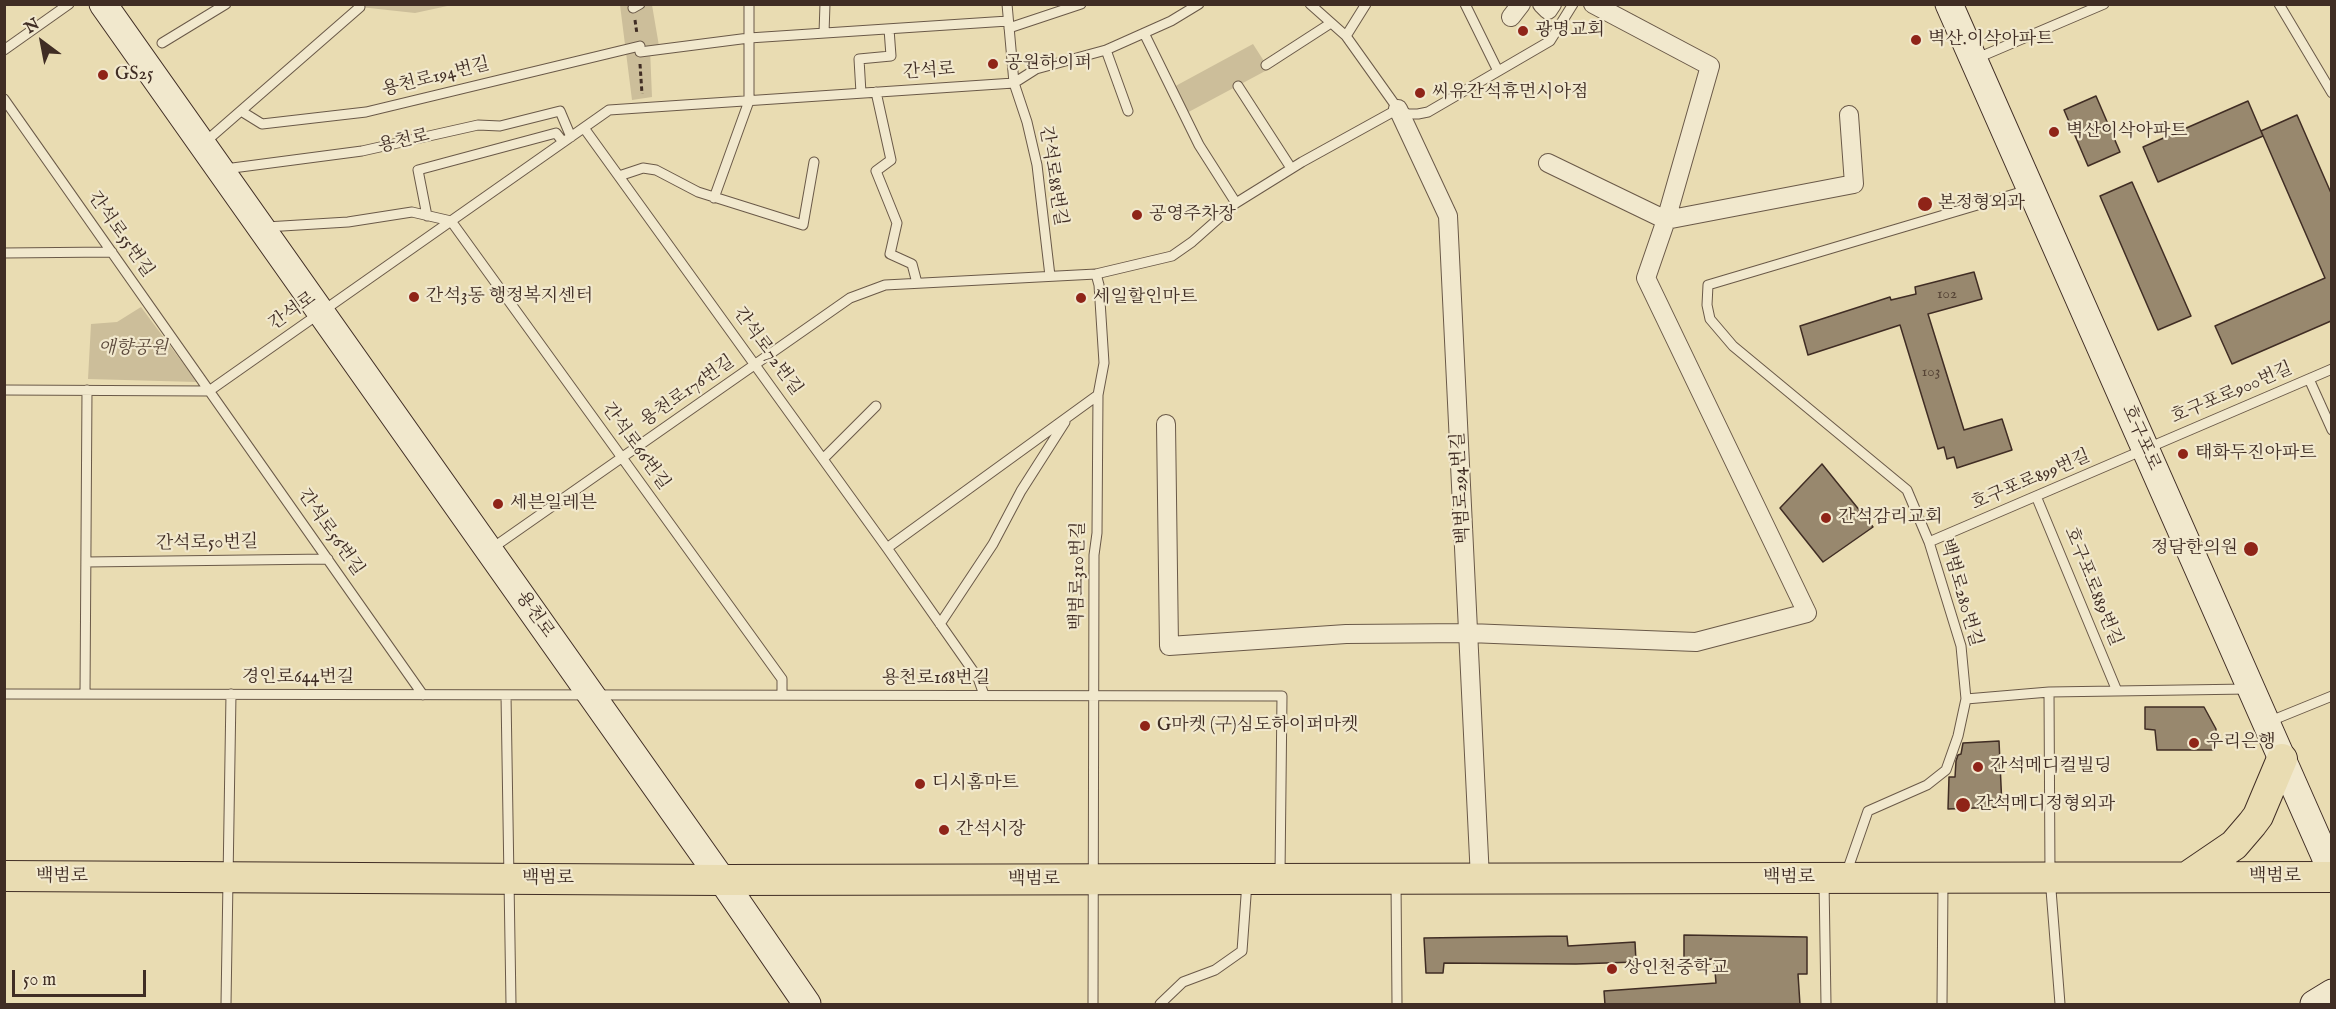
<!DOCTYPE html>
<html>
<head>
<meta charset="utf-8">
<style>
  body { margin:0 }
  #map { position:relative; width:2336px; height:1009px; overflow:hidden; background:#e9dcb2; font-family:"IM FELL English",serif }
  canvas { display:block }
  .frame { position:absolute; inset:0; border:6px solid #402d24; pointer-events:none }
  .north { position:absolute; left:12px; top:12px; width:60px; height:60px; -webkit-text-stroke:4px #f1e8cd; paint-order:stroke; rotate:328deg; font-size:16px; font-weight:700; line-height:24px; text-align:center; color:#402d24 }
  .north::after { content:''; display:block; margin:auto; width:21px; height:27px; background:#402d24; clip-path:polygon(50% 0,100% 100%,50% 72%,0 100%) }
  .scale { position:absolute; left:12px; top:970px; width:134px; height:27px; box-sizing:border-box; border:3px solid #402d24; border-top:0; padding-left:8px; font-size:18px; line-height:21px; white-space:nowrap; color:#402d24; -webkit-text-stroke:4px #f1e8cd; paint-order:stroke }
</style>
</head>
<body>
<div id="map">
<canvas width="2336" height="1009"></canvas>
<div class="frame"></div>
<div class="north">N</div>
<div class="scale">50 m</div>
</div>
<script>
const g = document.querySelector('canvas').getContext('2d');
g.lineJoin = 'round';
function fill(path, color) {
  g.fillStyle = color;
  g.fill(path, 'evenodd');
}
function shape(rows) {
  const path = new Path2D();
  for (const r of rows) {
    path.moveTo(r[0], r[1]);
    for (let i = 2; i < r.length; i += 2) path.lineTo(r[i], r[i + 1]);
  }
  return path;
}
function strokePath(path, color, width, dash) {
  g.strokeStyle = color;
  g.lineWidth = width;
  g.lineCap = dash ? 'butt' : 'round';
  g.setLineDash(dash || []);
  g.stroke(path);
}
function drawText(font, color, halo, rows, align = 'center') {
  g.font = font + ' "IM FELL English","Noto Serif KR",serif';
  g.lineWidth = 4.5;
  g.setLineDash([]);
  g.textBaseline = 'middle';
  g.strokeStyle = halo;
  g.fillStyle = color;
  for (const [text, x, y, turn = 0] of rows) {
    g.save();
    g.translate(x, y);
    g.rotate((+turn || 0) * Math.PI / 180);
    g.textAlign = isNaN(turn) ? turn : align;
    if (halo) g.strokeText(text, 0, 0);
    g.fillText(text, 0, 0);
    g.restore();
  }
}
fill(shape([
  [358,5,452,5,415,13,360,7],
  [620,5,652,5,659,46,650,49,652,97,632,100],
  [1253,44,1269,69,1183,115,1170,89],
  [141,307,197,382,88,379,91,324,117,322]
]), '#ccbe9a');
const building = shape([
  [2096,96,2120,152,2088,166,2064,110,2096,96],
  [2248,101,2263,136,2158,182,2143,147,2248,101],
  [2297,115,2331,193,2331,321,2232,364,2215,326,2325,278,2261,131,2297,115],
  [2132,182,2191,316,2158,330,2100,196,2132,182],
  [1974,272,1982,299,1928,314,1964,430,2002,419,2012,450,1957,468,1954,457,1947,459,1944,447,1938,449,1900,325,1808,355,1800,326,1890,297,1891,300,1916,294,1915,287,1974,272],
  [1822,464,1873,527,1823,562,1780,508,1822,464],
  [2145,707,2204,707,2216,729,2215,750,2157,750,2155,730,2145,729,2145,707],
  [1999,741,2002,807,1948,809,1949,777,1955,777,1956,761,1958,755,1961,754,1963,743,1999,741],
  [1684,935,1807,937,1807,974,1798,974,1800,1005,1605,1005,1604,991,1716,983,1714,959,1684,960,1684,935],
  [1567,936,1568,946,1635,942,1636,962,1576,964,1444,963,1443,973,1426,973,1424,938,1567,936]
]);
fill(building, '#98886e');
strokePath(building, '#402d24', 1.5);
const lane = shape([
  [1007,4,1014,83,1027,122,1037,165,1050,276],
  [1310,4,1346,36,1398,109,1408,114,1418,114,1428,112,1550,41,1573,4],
  [1465,4,1498,71],
  [2279,4,2332,93],
  [633,8,640,4],
  [1009,28,1081,4],
  [824,33,825,4],
  [1144,33,1199,145,1236,203],
  [1346,36,1366,4],
  [162,43,226,4],
  [4,50,69,4],
  [1106,50,1128,111],
  [640,52,749,38,1008,21],
  [1975,59,2104,4],
  [1266,65,1331,23],
  [1238,86,1291,168],
  [876,92,891,160,876,171,897,223,890,254,912,264,917,283],
  [861,93,859,59,891,56,889,29],
  [4,99,423,695],
  [241,111,262,124,366,112,640,46],
  [584,128,887,548,978,678,984,695],
  [204,143,360,7],
  [225,169,362,151,478,125,500,126,560,111,571,137],
  [619,176,643,168,656,170,698,192,803,225,814,162],
  [714,198,749,101,749,4],
  [427,216,418,170,556,133,563,142],
  [266,227,348,222,412,212,451,221,782,679,782,695],
  [4,253,112,252],
  [2309,379,2332,430],
  [4,390,209,391,609,110,1014,83,1036,69,1106,50,1171,21,1199,4],
  [823,459,876,406],
  [2036,496,2117,691],
  [1929,542,2332,369],
  [887,548,1098,395],
  [491,549,850,298,885,285,1096,274,1172,256,1192,242,1236,203,1302,162,1398,109],
  [86,562,328,559],
  [940,624,993,544,1021,491,1065,422],
  [2049,692,2050,877,2060,1004],
  [4,694,1282,696,1280,874],
  [85,694,87,390],
  [506,695,511,1004],
  [1966,699,2049,692,2248,689],
  [2268,722,2332,696],
  [1846,874,1868,811,1927,785,1946,770,1958,736,1966,699,1961,646,1929,542,1907,490,1733,346,1710,319,1707,305,1708,285,2028,190],
  [1396,881,1397,1004],
  [1824,881,1826,1004],
  [226,1004,231,694],
  [1093,1004,1094,555,1097,533,1098,395,1104,363,1099,285,1096,274],
  [1160,1004,1183,982,1215,970,1242,951,1247,882],
  [1942,1004,1943,883]
]);
const street = shape([
  [1542,4,1548,10,1552,4],
  [1593,4,1710,66,1666,220,1854,184,1849,115],
  [1511,17,1521,4],
  [1398,109,1448,216,1480,879],
  [1166,424,1169,646,1346,634,1469,633,1696,642,1807,613,1646,278,1666,220,1548,163]
]);
const secondary = shape([
  [103,4,722,880,807,1004],
  [1949,4,2332,872],
  [2314,1004,2332,993]
]);
const primary = shape([
  [4,876,722,880,2332,877],
  [2187,877,2234,845,2252,824,2258,816,2282,759]
]);
strokePath(lane, '#6a5948', 11);
strokePath(street, '#6a5948', 20);
strokePath(secondary, '#402d24', 29);
strokePath(primary, '#402d24', 32);
strokePath(shape([
  [635,20,637,34],
  [640,64,642,94]
]), '#402d24', 3, [4.5, 3]);
strokePath(lane, '#f1e8cd', 9);
strokePath(street, '#f1e8cd', 18);
strokePath(secondary, '#f1e8cd', 27);
strokePath(primary, '#e9dcb2', 30);
for (const [x, y, r, color] of [
  [1523,31,6,"#8f2418"],
  [1916,40,6,"#8f2418"],
  [993,64,6,"#8f2418"],
  [103,75,6,"#8f2418"],
  [1420,93,6,"#8f2418"],
  [2054,132,6,"#8f2418"],
  [1925,204,8,"#8f2418"],
  [1137,215,6,"#8f2418"],
  [414,297,6,"#8f2418"],
  [1081,298,6,"#8f2418"],
  [2183,454,6,"#8f2418"],
  [498,504,6,"#8f2418"],
  [1826,518,6,"#8f2418"],
  [2251,549,8,"#8f2418"],
  [1145,726,6,"#8f2418"],
  [2194,743,6,"#8f2418"],
  [1978,767,6,"#8f2418"],
  [920,784,6,"#8f2418"],
  [1963,805,8,"#8f2418"],
  [944,830,6,"#8f2418"],
  [1612,969,6,"#8f2418"]
]) {
  const dot = new Path2D();
  dot.arc(x, y, r, 0, 2 * Math.PI);
  g.fillStyle = color;
  g.fill(dot);
  strokePath(dot, '#f1e8cd', 2);
}
drawText('15px', '#564436', null, [
  ["102",1947,295],
  ["103",1931,373]
]);
drawText('18px', '#402d24', '#f1e8cd', [
  ["광명교회",1535,31],
  ["벽산.이삭아파트",1928,40],
  ["공원하이퍼",1005,64],
  ["GS25",115,75],
  ["씨유간석휴먼시아점",1432,93],
  ["벽산이삭아파트",2066,132],
  ["본정형외과",1938,204],
  ["공영주차장",1149,215],
  ["간석3동 행정복지센터",426,297],
  ["세일할인마트",1093,298],
  ["태화두진아파트",2195,454],
  ["세븐일레븐",510,504],
  ["간석감리교회",1838,518],
  ["정담한의원",2238,549,"right"],
  ["G마켓 (구)심도하이퍼마켓",1157,726],
  ["우리은행",2206,743],
  ["간석메디컬빌딩",1990,767],
  ["디시홈마트",932,784],
  ["간석메디정형외과",1976,805],
  ["간석시장",956,830],
  ["상인천중학교",1624,969]
], 'left');
drawText('18px', '#402d24', '#f1e8cd', [
  ["간석로",929,72,-4],
  ["용천로194번길",436,78,-14],
  ["용천로",404,142,-13],
  ["간석로88번길",1052,176,81],
  ["간석로55번길",120,235,55],
  ["간석로",293,312,-35],
  ["간석로72번길",767,352,54],
  ["용천로176번길",688,392,-35],
  ["호구포로900번길",2232,394,-23],
  ["호구포로",2140,438,66],
  ["간석로66번길",635,447,54],
  ["호구포로899번길",2031,481,-23],
  ["백범로294번길",1462,488,-93],
  ["간석로56번길",330,533,55],
  ["간석로50번길",207,544,-1],
  ["백범로310번길",1079,576,-89],
  ["호구포로889번길",2092,587,68],
  ["백범로280번길",1960,593,74],
  ["용천로",534,615,55],
  ["경인로644번길",298,678],
  ["용천로168번길",936,679],
  ["백범로",62,877],
  ["백범로",2275,877],
  ["백범로",1789,878],
  ["백범로",548,879],
  ["백범로",1034,880]
]);
drawText('italic 18px', '#5c4a3c', '#f1e8cd', [
  ["애향공원",133,349]
]);
</script>
</body>
</html>
